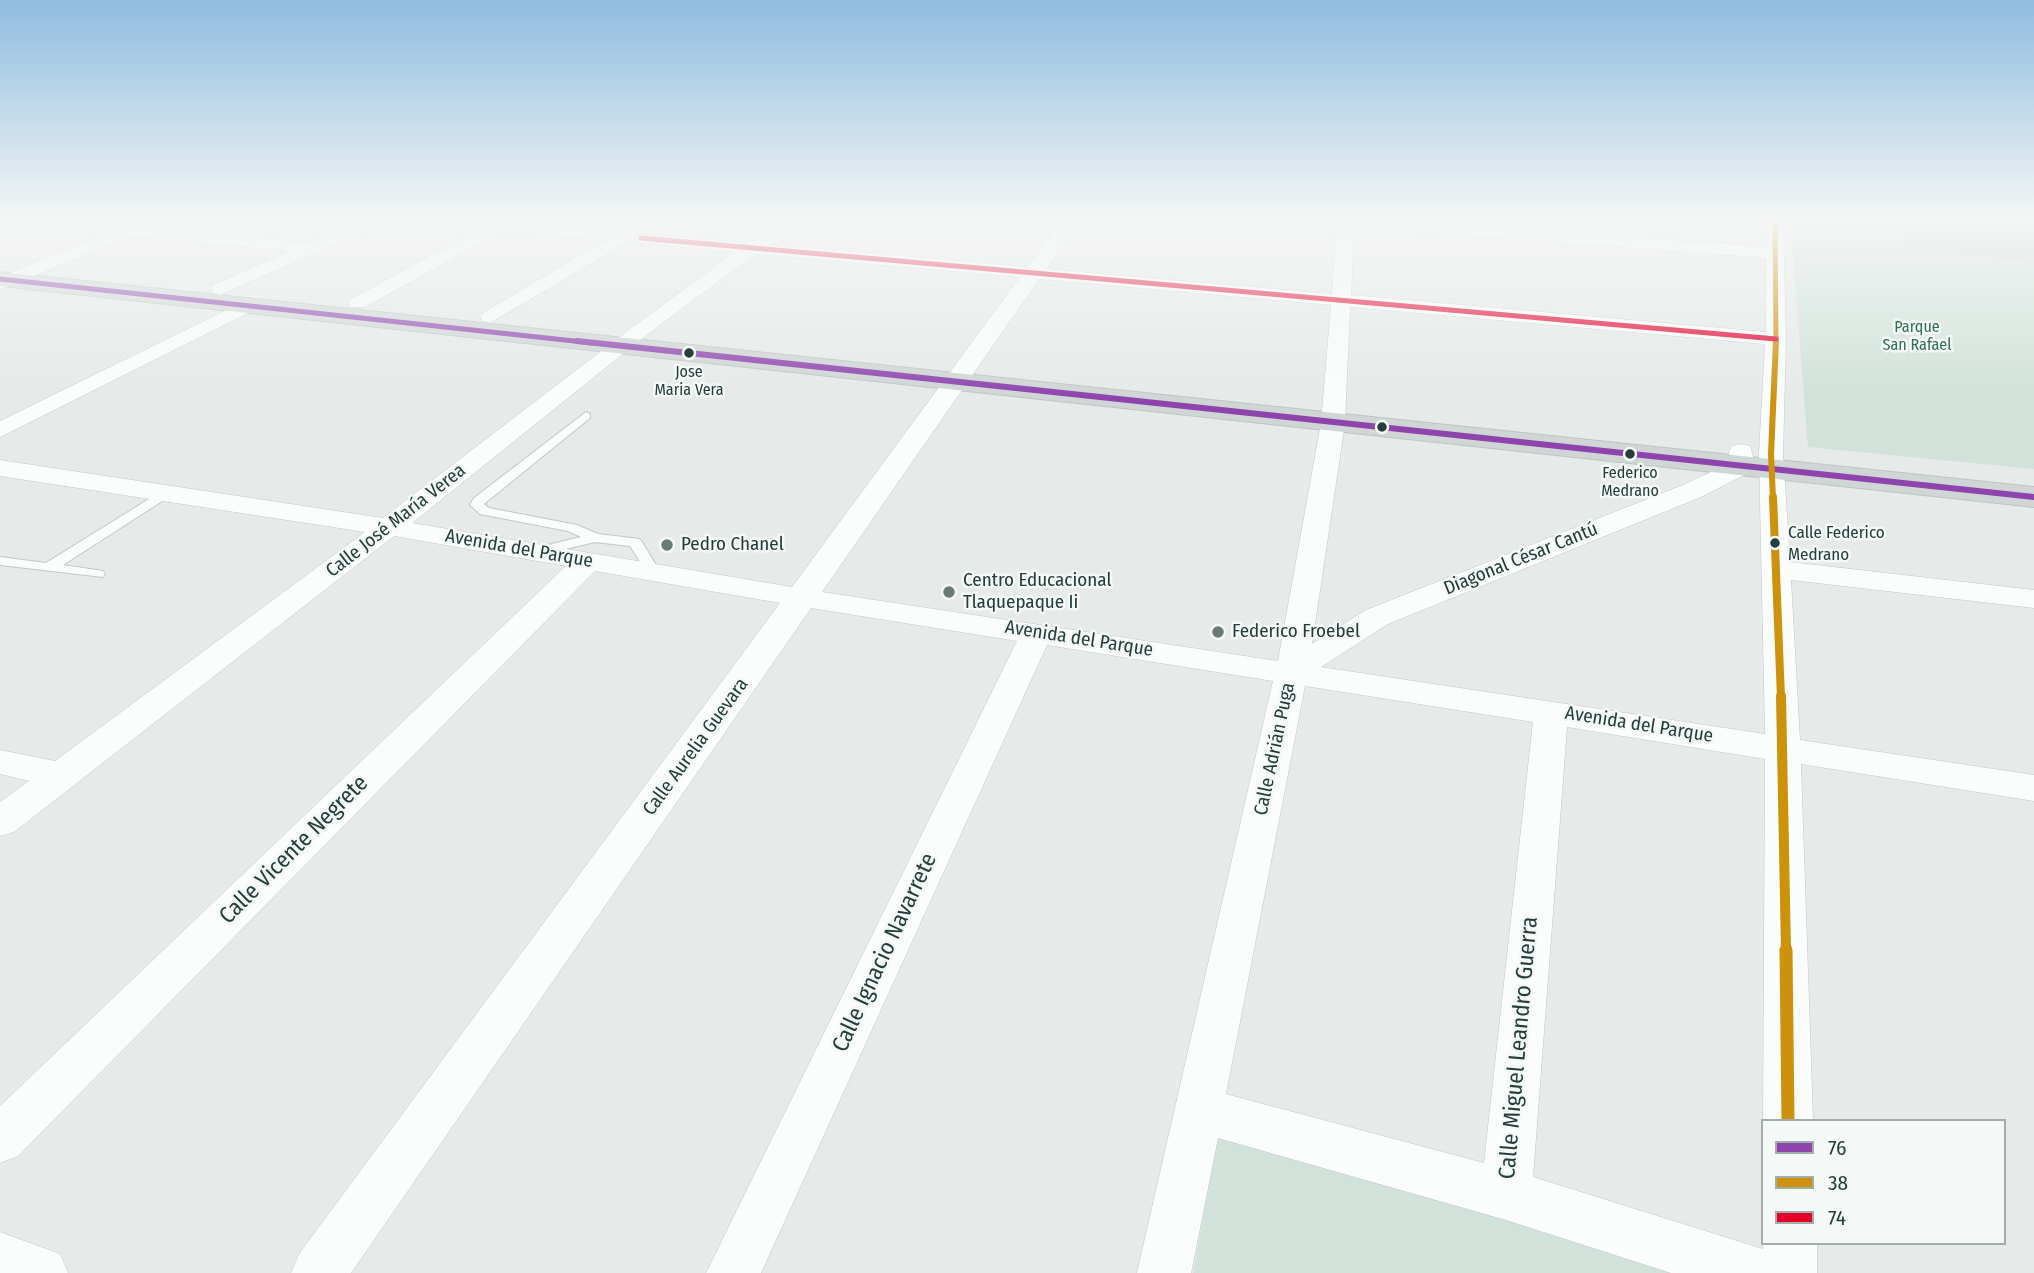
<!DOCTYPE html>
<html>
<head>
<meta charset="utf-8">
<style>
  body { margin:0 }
  #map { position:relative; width:2034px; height:1273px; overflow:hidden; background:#e6eae9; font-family:"Fira Sans Condensed",sans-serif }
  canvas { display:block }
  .legend { position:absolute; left:1761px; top:1119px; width:245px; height:126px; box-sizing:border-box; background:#f4f9f7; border:2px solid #a1aeac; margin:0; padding:9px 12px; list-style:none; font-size:21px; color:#253d3b }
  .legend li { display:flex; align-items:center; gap:14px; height:35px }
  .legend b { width:35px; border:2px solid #a1aeac }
</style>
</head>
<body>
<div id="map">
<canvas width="2034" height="1273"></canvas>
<ul class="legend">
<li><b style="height:9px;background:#8e44ad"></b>76</li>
<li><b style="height:9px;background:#cd910c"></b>38</li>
<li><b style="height:9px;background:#e4002b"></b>74</li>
</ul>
</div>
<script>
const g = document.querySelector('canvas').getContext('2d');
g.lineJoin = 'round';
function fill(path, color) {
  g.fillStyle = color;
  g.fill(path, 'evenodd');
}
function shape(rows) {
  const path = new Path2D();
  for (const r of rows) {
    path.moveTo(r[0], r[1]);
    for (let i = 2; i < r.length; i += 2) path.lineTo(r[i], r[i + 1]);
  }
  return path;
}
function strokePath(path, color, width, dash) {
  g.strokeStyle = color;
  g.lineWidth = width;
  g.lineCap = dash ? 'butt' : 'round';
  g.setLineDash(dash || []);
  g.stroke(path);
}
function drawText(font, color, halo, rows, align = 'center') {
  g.font = font + ' "Fira Sans Condensed",sans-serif';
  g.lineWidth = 5;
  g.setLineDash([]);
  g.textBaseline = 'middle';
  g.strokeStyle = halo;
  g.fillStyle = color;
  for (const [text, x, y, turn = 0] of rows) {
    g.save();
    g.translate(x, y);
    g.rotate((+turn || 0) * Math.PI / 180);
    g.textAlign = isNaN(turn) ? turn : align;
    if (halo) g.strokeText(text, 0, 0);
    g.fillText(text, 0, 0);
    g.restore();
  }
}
fill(shape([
  [1790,219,2034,219,2034,469,1808,447],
  [1217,1137,1717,1273,1193,1273]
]), '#d0e2d9');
const building = shape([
  [1897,219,2034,219,2034,262,1905,246,1897,219]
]);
fill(building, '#cdd1d0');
strokePath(building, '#cfd3d2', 2);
const service = shape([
  [586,412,590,414,590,418,484,504,489,508,577,525,598,534,640,539,661,573,659,576,649,576,630,546,595,542,536,556,531,555,529,552,531,549,581,537,568,531,480,514,470,505,474,498,586,412],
  [165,489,170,490,170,496,63,565,103,571,105,574,103,577,0,565,0,557,46,563,165,489]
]);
const minor = shape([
  [142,219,155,219,157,222,149,228,310,243,364,219,386,219,384,222,220,295,213,293,211,289,213,285,290,251,130,236,0,290,0,277,142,219],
  [416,219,479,219,620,231,628,229,636,233,748,243,781,219,799,219,768,244,1028,267,1064,219,1080,219,1046,269,1332,294,1337,226,1305,224,1297,219,1373,219,1767,247,1767,219,1783,219,1786,339,1783,454,1790,562,2034,590,2034,608,1791,580,1800,740,2034,775,2034,801,1801,764,1813,1121,1763,1121,1765,759,1567,727,1533,1177,1763,1249,1763,1243,1817,1243,1817,1273,1671,1273,1506,1220,1218,1138,1191,1273,1137,1273,1273,681,1047,645,761,1273,706,1273,1017,641,811,608,351,1273,291,1273,299,1254,780,603,595,571,18,1156,0,1163,0,1106,566,566,394,536,14,832,0,836,0,802,29,781,0,774,0,750,55,761,365,532,0,476,0,460,383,518,630,329,735,252,627,242,490,323,483,321,480,317,483,313,606,240,502,231,365,307,351,307,348,303,351,299,481,229,424,224,416,219],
  [1354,227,1766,258,1766,332,1351,295,1354,227],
  [755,254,1020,277,792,587,412,523,644,337,755,254],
  [1039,279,1331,305,1321,423,1278,661,822,592,1039,279],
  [1350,307,1765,344,1759,454,1765,734,1321,667,1388,624,1701,497,1752,471,1756,466,1750,446,1741,444,1732,446,1729,451,1730,463,1683,485,1366,610,1312,644,1345,423,1350,307],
  [1305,686,1533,722,1484,1163,1226,1094,1305,686],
  [249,299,256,301,259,305,256,309,0,437,0,421,249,299],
  [0,1232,60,1254,68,1273,0,1273,0,1232]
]);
const primary = shape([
  [0,272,2034,487,2034,507,0,286,0,272]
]);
strokePath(service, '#c3c7c6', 2);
strokePath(minor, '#c3c7c6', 1);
strokePath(primary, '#bec6c5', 2);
fill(service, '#fbfcfc');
fill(minor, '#fbfcfc');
fill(primary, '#cfd6d5');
strokePath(shape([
  [0,279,593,343]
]), '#8e44ad', 5);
strokePath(shape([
  [577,341,2034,497]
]), '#8e44ad', 6);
strokePath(shape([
  [1775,219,1776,343]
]), '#cd910c', 5);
strokePath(shape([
  [1773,499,1771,454,1776,341]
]), '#cd910c', 6);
strokePath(shape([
  [1773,497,1781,698]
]), '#cd910c', 8);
strokePath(shape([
  [1781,696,1786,951]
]), '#cd910c', 10);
strokePath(shape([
  [1786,950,1788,1121]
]), '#cd910c', 13);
strokePath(shape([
  [641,238,1776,339]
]), '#e4002b', 5);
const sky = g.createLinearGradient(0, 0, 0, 397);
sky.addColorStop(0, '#8fbce0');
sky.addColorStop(0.55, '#f4f6f5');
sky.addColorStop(1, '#f4f6f500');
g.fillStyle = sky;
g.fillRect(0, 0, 2034, 397);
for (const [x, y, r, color] of [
  [689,353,6,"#253d3b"],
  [1382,427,6,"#253d3b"],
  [1630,454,6,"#253d3b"],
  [1775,543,6,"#253d3b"],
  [667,545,7,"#697a78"],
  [949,592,7,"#697a78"],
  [1218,632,7,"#697a78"]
]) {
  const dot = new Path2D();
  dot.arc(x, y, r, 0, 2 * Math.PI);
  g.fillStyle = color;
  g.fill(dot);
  strokePath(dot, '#f4f9f7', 2.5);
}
drawText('16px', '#327056', '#f4f9f7', [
  ["Parque",1917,328],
  ["San Rafael",1917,346]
]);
drawText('16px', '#253d3b', '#f4f9f7', [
  ["Jose",689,373],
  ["Maria Vera",689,391],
  ["Federico",1630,474],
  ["Medrano",1630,492]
]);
drawText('17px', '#253d3b', '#f4f9f7', [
  ["Calle Federico",1788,533],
  ["Medrano",1788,555]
], 'left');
drawText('19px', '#253d3b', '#f4f9f7', [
  ["Calle José María Verea",396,521,-38],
  ["Avenida del Parque",519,549,10],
  ["Diagonal César Cantú",1521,559,-22],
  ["Avenida del Parque",1079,639,9],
  ["Avenida del Parque",1639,725,9],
  ["Calle Aurelia Guevara",696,747,-54],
  ["Calle Adrián Puga",1275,749,-78]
]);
drawText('19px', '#253d3b', '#f4f9f7', [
  ["Pedro Chanel",681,545],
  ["Centro Educacional",963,581],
  ["Tlaquepaque Ii",963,603],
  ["Federico Froebel",1232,632]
], 'left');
drawText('23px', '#253d3b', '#f4f9f7', [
  ["Calle Vicente Negrete",294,850,-45],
  ["Calle Ignacio Navarrete",885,953,-65],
  ["Calle Miguel Leandro Guerra",1519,1048,-85]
]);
</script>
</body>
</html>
